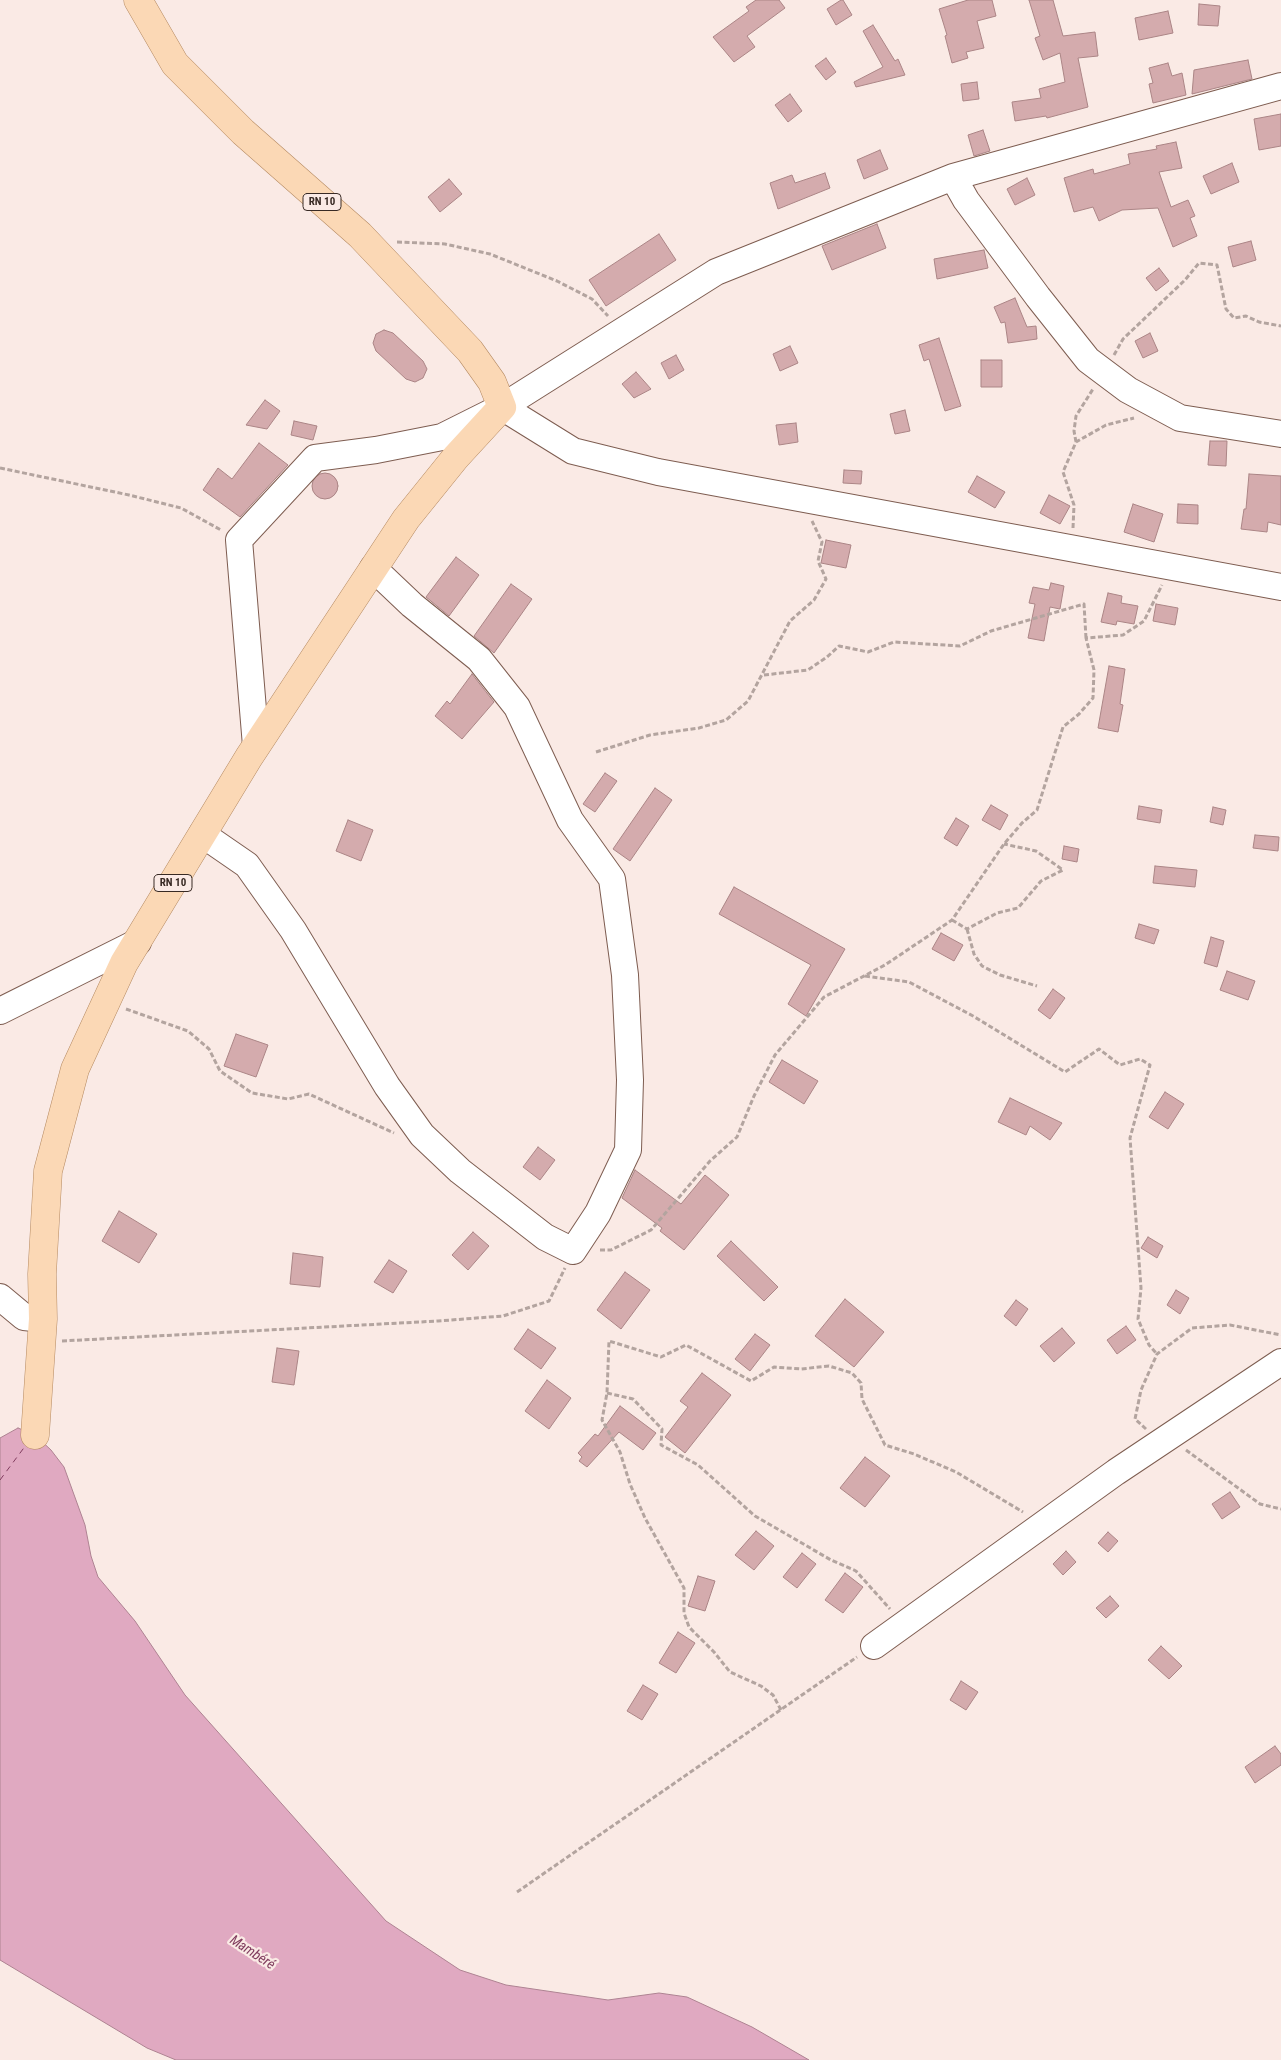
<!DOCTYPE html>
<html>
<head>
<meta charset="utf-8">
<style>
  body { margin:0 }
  canvas { display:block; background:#faeae5 }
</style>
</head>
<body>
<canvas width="1281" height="2060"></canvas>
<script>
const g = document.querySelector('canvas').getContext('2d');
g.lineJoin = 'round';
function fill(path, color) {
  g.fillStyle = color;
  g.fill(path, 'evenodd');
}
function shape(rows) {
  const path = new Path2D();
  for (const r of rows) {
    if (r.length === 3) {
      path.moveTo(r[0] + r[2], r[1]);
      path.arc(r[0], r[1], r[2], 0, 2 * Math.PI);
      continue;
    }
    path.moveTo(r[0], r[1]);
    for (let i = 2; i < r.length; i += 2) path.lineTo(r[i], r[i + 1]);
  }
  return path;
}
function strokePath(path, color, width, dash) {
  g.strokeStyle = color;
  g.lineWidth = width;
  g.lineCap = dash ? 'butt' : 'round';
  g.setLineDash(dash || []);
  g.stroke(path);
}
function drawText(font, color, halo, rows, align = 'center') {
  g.font = font + ' "Roboto Condensed",sans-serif';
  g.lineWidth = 4.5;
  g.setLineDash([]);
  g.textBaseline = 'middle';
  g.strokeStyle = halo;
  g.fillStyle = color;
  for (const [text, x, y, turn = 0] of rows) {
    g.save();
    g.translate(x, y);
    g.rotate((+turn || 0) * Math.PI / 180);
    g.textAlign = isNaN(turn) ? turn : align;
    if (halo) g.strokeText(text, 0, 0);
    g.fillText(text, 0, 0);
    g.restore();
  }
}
const water = shape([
  [18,1428,35,1435,51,1450,64,1467,85,1525,91,1556,98,1577,135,1621,185,1695,386,1921,460,1970,506,1985,608,2000,659,1993,687,1997,752,2027,809,2060,176,2060,147,2048,0,1960,0,1438,18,1428]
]);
fill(water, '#e0a9c1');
strokePath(water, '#ae8392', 1);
strokePath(shape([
  [0,1480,26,1445]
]), '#813d5f', 1, [6, 5]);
const building = shape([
  [756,0,779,0,785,8,747,36,755,47,734,62,713,37,749,11,746,7,756,0],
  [841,0,843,0,852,15,836,25,827,9,841,0],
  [968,0,992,0,996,16,977,21,984,48,966,52,968,58,952,63,945,36,947,35,939,9,968,0],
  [1029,0,1053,0,1063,36,1095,32,1098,56,1078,58,1088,107,1047,118,1046,116,1015,121,1012,102,1041,98,1039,89,1065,82,1060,53,1043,60,1035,38,1040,36,1029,0],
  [1199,4,1220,6,1218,26,1198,25,1199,4],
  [1168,11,1173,33,1139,40,1135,18,1168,11],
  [873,25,895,61,898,59,905,75,856,87,854,82,883,67,863,31,873,25],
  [826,58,836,72,826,80,815,66,826,58],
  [1248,60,1252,79,1192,94,1194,70,1248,60],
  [1168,63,1172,76,1182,73,1186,95,1153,103,1149,84,1153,83,1149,68,1168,63],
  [977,82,979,99,963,101,961,84,977,82],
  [790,94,802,111,788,122,775,105,790,94],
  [1281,114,1281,146,1259,150,1254,119,1281,114],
  [983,130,990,151,974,156,968,135,983,130],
  [1176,142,1182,168,1159,172,1171,207,1188,200,1195,216,1190,218,1197,236,1173,247,1158,208,1122,210,1099,221,1093,207,1074,212,1064,178,1093,169,1094,174,1130,164,1128,154,1157,149,1156,146,1176,142],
  [880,150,888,169,864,179,857,160,880,150],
  [1232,163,1239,182,1211,194,1203,176,1232,163],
  [825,173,830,188,778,209,770,183,792,175,795,183,825,173],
  [1027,178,1035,195,1015,205,1007,189,1027,178],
  [449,179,462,194,440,212,428,197,449,179],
  [877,224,886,248,832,270,822,246,877,224],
  [659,234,676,260,606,306,589,280,659,234],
  [1251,241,1256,260,1233,267,1228,247,1251,241],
  [984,250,988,268,937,279,934,259,984,250],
  [1159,268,1169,281,1156,291,1146,278,1159,268],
  [1015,298,1027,327,1036,326,1037,339,1008,343,1005,322,1001,323,994,307,1015,298],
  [384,330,393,333,423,361,427,369,423,378,415,382,406,379,376,351,373,343,376,334,384,330],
  [1150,333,1158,351,1143,358,1135,341,1150,333],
  [939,338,961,406,945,411,929,359,924,361,919,345,939,338],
  [790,346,798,363,780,371,773,354,790,346],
  [676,355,684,370,669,379,661,363,676,355],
  [981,360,1002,360,1002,387,981,387,981,360],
  [636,372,651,389,634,398,622,384,636,372],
  [265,400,280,411,267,429,246,425,265,400],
  [905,410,910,431,895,434,890,414,905,410],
  [294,421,317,426,313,440,291,435,294,421],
  [796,423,798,442,779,445,776,425,796,423],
  [1210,441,1227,441,1226,466,1208,465,1210,441],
  [259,443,288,465,240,517,203,490,218,468,232,479,259,443],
  [844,470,862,471,861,484,843,483,844,470],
  [325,486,13],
  [1249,474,1281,476,1281,525,1268,522,1267,532,1241,529,1244,509,1246,509,1249,474],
  [977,476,1005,492,995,508,968,492,977,476],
  [1049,495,1070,506,1060,524,1040,513,1049,495],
  [1133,504,1163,514,1154,542,1124,532,1133,504],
  [1178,504,1198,505,1198,524,1177,523,1178,504],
  [826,540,851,545,846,568,821,563,826,540],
  [456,557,479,575,449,616,426,597,456,557],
  [1051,583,1064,586,1060,609,1050,607,1044,641,1028,638,1035,604,1029,603,1033,587,1049,590,1051,583],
  [511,584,532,599,494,653,474,636,511,584],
  [1108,593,1122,596,1121,603,1138,606,1134,624,1117,621,1116,625,1101,622,1108,593],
  [1156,604,1178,608,1175,625,1153,621,1156,604],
  [1109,666,1125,669,1120,704,1123,705,1118,732,1098,728,1109,666],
  [472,674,494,702,462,739,435,716,447,701,450,704,472,674],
  [605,773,617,781,595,812,583,804,605,773],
  [655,788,672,800,630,861,613,849,655,788],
  [991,805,1008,815,1000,830,982,820,991,805],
  [1139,806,1162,810,1160,823,1137,819,1139,806],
  [1213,807,1226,810,1223,825,1210,822,1213,807],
  [956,818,969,826,957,846,944,838,956,818],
  [348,820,373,830,361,861,336,851,348,820],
  [1255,835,1279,837,1278,851,1253,848,1255,835],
  [1064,846,1079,849,1077,862,1062,859,1064,846],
  [1155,866,1197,870,1195,887,1153,883,1155,866],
  [734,887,845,949,806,1016,788,1004,811,965,719,914,734,887],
  [1139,924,1159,930,1154,944,1135,938,1139,924],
  [941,933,963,945,954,961,932,949,941,933],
  [1211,937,1224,941,1217,967,1204,963,1211,937],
  [1227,971,1255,981,1248,1000,1220,990,1227,971],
  [1053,989,1065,998,1050,1019,1038,1010,1053,989],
  [236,1034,268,1045,256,1077,224,1066,236,1034],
  [782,1060,818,1081,804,1104,769,1082,782,1060],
  [1165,1092,1184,1104,1168,1129,1149,1117,1165,1092],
  [1010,1098,1062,1123,1050,1140,1030,1126,1026,1135,998,1122,1010,1098],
  [538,1147,555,1160,540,1180,523,1167,538,1147],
  [635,1170,681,1204,705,1175,729,1195,684,1250,660,1231,662,1228,622,1198,635,1170],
  [119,1211,157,1234,139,1263,102,1241,119,1211],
  [473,1232,489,1246,468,1270,452,1255,473,1232],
  [1148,1237,1163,1246,1157,1258,1141,1248,1148,1237],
  [731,1241,778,1287,764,1301,717,1256,731,1241],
  [293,1253,323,1257,320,1287,290,1284,293,1253],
  [389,1260,407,1271,393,1293,374,1282,389,1260],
  [625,1272,650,1290,621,1329,597,1310,625,1272],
  [1176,1290,1189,1298,1180,1314,1167,1305,1176,1290],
  [845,1299,884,1332,854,1367,815,1336,845,1299],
  [1016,1300,1028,1309,1016,1326,1004,1316,1016,1300],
  [1126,1326,1136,1340,1117,1354,1107,1340,1126,1326],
  [1062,1328,1075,1343,1054,1362,1040,1346,1062,1328],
  [528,1329,556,1348,541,1369,514,1349,528,1329],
  [755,1334,770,1345,750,1371,735,1359,755,1334],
  [277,1348,299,1351,294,1385,272,1382,277,1348],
  [702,1373,731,1395,685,1453,665,1437,688,1407,680,1401,702,1373],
  [547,1380,571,1398,549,1429,525,1411,547,1380],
  [620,1406,656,1433,643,1450,619,1432,587,1467,579,1461,582,1457,578,1453,595,1434,598,1436,620,1406],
  [865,1457,890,1476,865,1507,840,1488,865,1457],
  [1230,1492,1240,1507,1222,1519,1212,1504,1230,1492],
  [756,1531,774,1546,754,1570,735,1555,756,1531],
  [1108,1532,1118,1541,1108,1552,1098,1543,1108,1532],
  [1066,1551,1076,1562,1063,1575,1053,1564,1066,1551],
  [802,1553,816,1564,797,1588,783,1577,802,1553],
  [845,1573,863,1587,843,1613,825,1600,845,1573],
  [698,1576,715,1581,705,1611,688,1606,698,1576],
  [1110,1596,1119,1606,1106,1618,1096,1608,1110,1596],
  [678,1632,695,1643,676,1673,659,1663,678,1632],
  [1161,1646,1182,1666,1169,1679,1148,1660,1161,1646],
  [961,1681,978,1692,966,1710,950,1700,961,1681],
  [643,1685,658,1694,642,1720,627,1711,643,1685],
  [1275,1746,1281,1754,1281,1765,1255,1783,1245,1767,1275,1746]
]);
fill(building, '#d4abad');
strokePath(building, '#ab8586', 1);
const minor = shape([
  [953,177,966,200,1038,297,1088,360,1128,390,1180,418,1281,434],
  [502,407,573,451,658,472,1281,587],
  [256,746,239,540,315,458,376,450,442,437,502,407,716,272,953,177,1281,86],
  [202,834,247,865,293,930,387,1086,422,1135,460,1171,545,1237,573,1251,598,1213,628,1150,630,1080,625,975,612,879,570,820,517,707,479,659,412,605,373,568],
  [0,1011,138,942],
  [0,1297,24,1317,43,1319],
  [874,1646,1116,1472,1281,1362]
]);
const major = shape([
  [35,1435,43,1319,42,1274,48,1171,75,1069,124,963,249,757,406,519,456,457,502,407,492,382,470,351,360,235,243,132,175,64,138,0]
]);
strokePath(minor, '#7e5d51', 28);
strokePath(major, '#b58a62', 29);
strokePath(shape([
  [397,242,445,244,490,254,557,281,592,299,608,316],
  [1114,355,1123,339,1185,280,1199,263,1217,265,1226,309,1234,318,1246,316,1259,322,1281,326],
  [1076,442,1074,431,1076,416,1093,389],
  [0,468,129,495,181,508,221,530],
  [1073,528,1074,505,1063,472,1076,442,1106,425,1134,418],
  [764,675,808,670,827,657,839,646,868,652,894,642,960,646,991,631,1084,604,1086,638],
  [596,752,650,735,699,728,726,720,748,701,790,621,814,600,826,579,818,561,822,542,812,521],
  [952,920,967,929,997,913,1018,908,1041,881,1063,870,1036,851,1004,844],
  [967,929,974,954,982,966,1000,975,1037,986],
  [865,976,909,982,973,1016,1065,1072,1099,1049,1120,1065,1140,1059,1150,1065,1130,1138,1141,1288,1138,1319,1149,1345,1157,1354],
  [126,1009,188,1031,209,1049,220,1071,252,1093,288,1099,309,1094,394,1133],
  [600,1250,611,1250,651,1230,710,1161,737,1137,754,1096,775,1055,824,997,885,965,952,920,1004,844,1022,823,1037,810,1063,727,1079,714,1093,698,1094,670,1086,638,1123,635,1144,621,1162,585],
  [62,1341,438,1321,503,1316,549,1301,565,1268],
  [607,1393,633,1399,662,1429,661,1445,698,1465,755,1516,831,1560,856,1571,890,1609],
  [1146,1429,1135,1419,1141,1390,1157,1354,1192,1328,1230,1325,1281,1335],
  [1186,1450,1260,1504,1281,1509],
  [781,1710,773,1695,761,1686,730,1672,714,1652,689,1627,684,1613,684,1588,645,1518,630,1484,620,1452,602,1420,607,1393,609,1341,661,1357,686,1345,751,1381,774,1367,801,1369,829,1366,852,1373,861,1383,862,1399,885,1445,914,1454,956,1472,1023,1512],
  [517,1892,857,1657]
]), '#b3a49f', 3, [5, 2.5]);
strokePath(minor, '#fff', 26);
strokePath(major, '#fbd8b5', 28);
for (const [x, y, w] of [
  [322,202,38],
  [173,883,38]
]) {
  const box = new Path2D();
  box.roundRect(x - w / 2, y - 8.5, w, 17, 4);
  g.fillStyle = '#faeae5';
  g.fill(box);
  strokePath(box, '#382a24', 1);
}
drawText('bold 11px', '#382a24', null, [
  ["RN 10",322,202],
  ["RN 10",173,883]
]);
drawText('italic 14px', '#813d5f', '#faeae5', [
  ["Mambéré",252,1953,33]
]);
</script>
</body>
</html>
